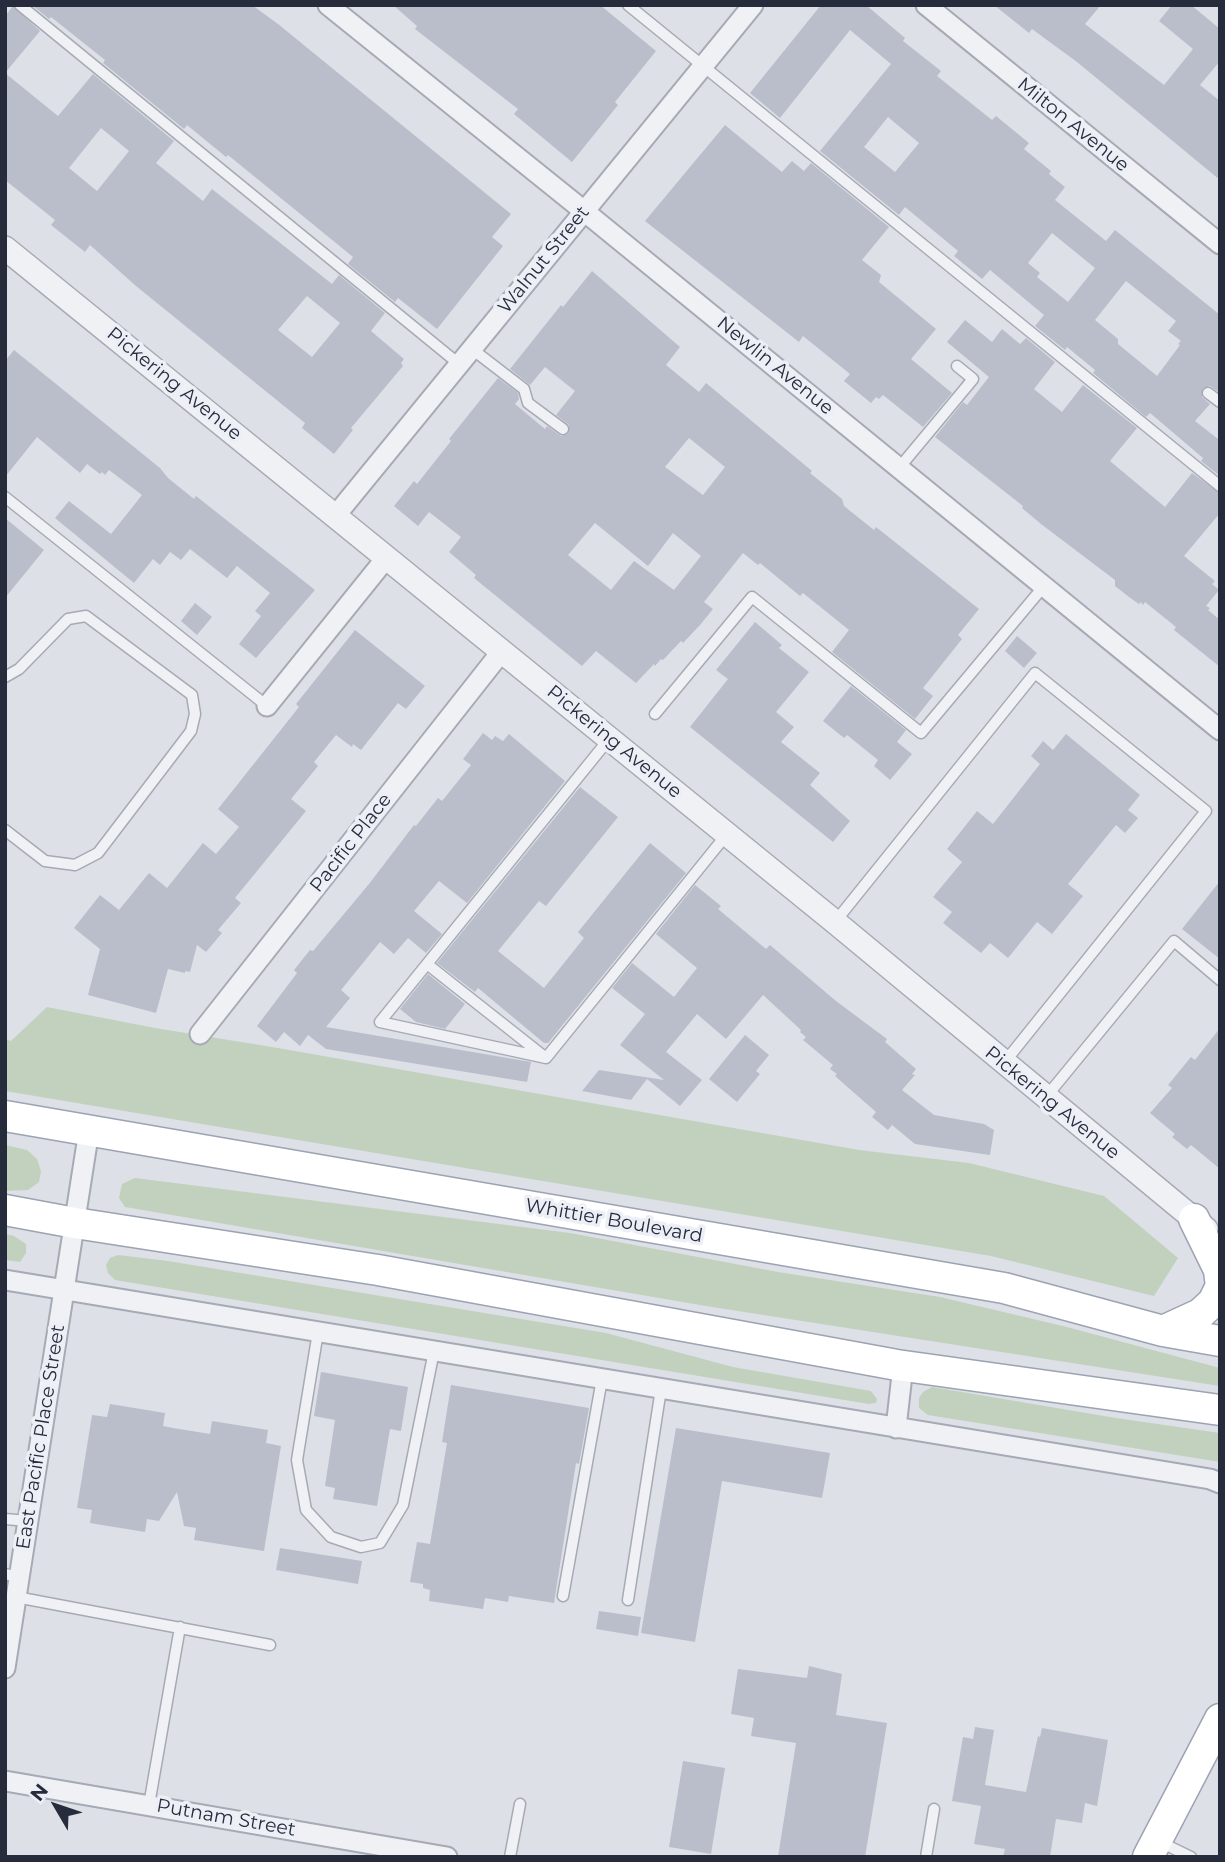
<!DOCTYPE html>
<html>
<head>
<meta charset="utf-8">
<style>
  body { margin:0 }
  #map { position:relative; width:1225px; height:1862px; overflow:hidden; background:#dde0e7; font-family:Montserrat,sans-serif }
  canvas { display:block }
  .frame { position:absolute; inset:0; border:7px solid #272c3d; pointer-events:none }
  .north { position:absolute; left:21px; top:1771px; width:70px; height:70px; -webkit-text-stroke:5px #eceff5; paint-order:stroke; rotate:309deg; font-size:19px; font-weight:700; line-height:28px; text-align:center; color:#272c3d }
  .north::after { content:''; display:block; margin:auto; width:24px; height:32px; background:#272c3d; clip-path:polygon(50% 0,100% 100%,50% 72%,0 100%) }
</style>
</head>
<body>
<div id="map">
<canvas width="1225" height="1862"></canvas>
<div class="frame"></div>
<div class="north">N</div>
</div>
<script>
const g = document.querySelector('canvas').getContext('2d');
g.lineJoin = 'round';
function fill(path, color) {
  g.fillStyle = color;
  g.fill(path, 'evenodd');
}
function shape(rows) {
  const path = new Path2D();
  for (const r of rows) {
    path.moveTo(r[0], r[1]);
    for (let i = 2; i < r.length; i += 2) path.lineTo(r[i], r[i + 1]);
  }
  return path;
}
function strokePath(path, color, width, dash) {
  g.strokeStyle = color;
  g.lineWidth = width;
  g.lineCap = dash ? 'butt' : 'round';
  g.setLineDash(dash || []);
  g.stroke(path);
}
function drawText(font, color, halo, rows, align = 'center') {
  g.font = font + ' Montserrat,sans-serif';
  g.lineWidth = 7;
  g.setLineDash([]);
  g.textBaseline = 'middle';
  g.strokeStyle = halo;
  g.fillStyle = color;
  for (const [text, x, y, turn = 0] of rows) {
    g.save();
    g.translate(x, y);
    g.rotate((+turn || 0) * Math.PI / 180);
    g.textAlign = isNaN(turn) ? turn : align;
    if (halo) g.strokeText(text, 0, 0);
    g.fillText(text, 0, 0);
    g.restore();
  }
}
fill(shape([
  [47,1007,155,1028,272,1047,859,1150,969,1163,1104,1196,1178,1258,1154,1296,991,1256,5,1091,5,1039,11,1041],
  [5,1145,27,1150,37,1159,41,1171,39,1182,28,1190,5,1191],
  [135,1178,570,1233,778,1272,940,1297,1063,1326,1220,1368,1220,1386,712,1307,125,1207,119,1198,122,1184],
  [5,1234,14,1236,26,1244,26,1253,20,1262,5,1260],
  [118,1255,168,1261,606,1333,733,1367,871,1391,877,1399,876,1403,869,1404,115,1280,108,1273,106,1265,110,1258],
  [932,1387,1116,1418,1220,1433,1220,1462,928,1415,919,1408,919,1398,923,1392]
]), '#c1d1be');
fill(shape([
  [32,5,252,5,278,24,511,214,492,237,503,246,437,329,398,298,395,302,348,264,353,257,228,155,226,157,187,125,184,129,103,63,105,60,51,17,49,19],
  [393,5,600,5,656,51,615,102,618,105,572,162,514,114,518,109,415,29,417,26],
  [821,5,866,5,905,38,903,41,941,71,937,76,992,120,996,116,1029,143,1024,149,1051,171,1049,174,1065,187,1055,200,1106,241,1115,230,1220,315,1220,393,1210,386,1203,388,1202,397,1210,404,1195,421,1218,439,1220,437,1220,476,1201,461,1203,458,1150,413,1146,417,1093,373,1095,370,1067,347,1065,350,1035,326,1044,315,990,270,982,279,954,256,958,251,905,207,899,215,820,151,891,64,850,30,780,118,750,93],
  [888,117,919,143,895,172,864,147],
  [1052,233,1095,268,1068,302,1037,277,1040,273,1028,263],
  [1126,281,1176,321,1168,331,1181,341,1178,344,1180,345,1157,376,1118,344,1118,339,1095,320],
  [994,5,1101,5,1085,24,1164,85,1193,49,1159,21,1172,5,1191,5,1220,29,1220,61,1200,85,1220,101,1220,180,1077,62,1032,29,1029,33],
  [13,6,40,31,5,73,5,16],
  [5,73,58,116,93,74,174,141,156,163,203,201,212,189,332,284,339,275,385,313,371,331,404,359,401,363,403,366,351,428,353,430,334,454,302,428,305,423,136,286,90,245,85,252,51,225,55,220,5,180],
  [101,128,129,151,97,191,69,168],
  [307,296,340,323,312,357,278,330],
  [725,125,782,172,792,161,804,171,811,163,889,227,862,260,881,275,879,282,936,329,911,359,952,393,923,427,883,395,879,399,876,397,871,403,844,381,850,374,803,336,799,342,645,221],
  [592,271,680,347,666,365,699,392,706,383,812,471,810,473,842,499,844,506,874,530,876,527,979,609,958,635,962,639,923,688,933,696,915,719,832,652,849,630,803,593,800,596,760,563,758,565,743,553,704,602,713,609,700,625,683,643,681,641,663,660,661,659,655,666,654,664,636,683,596,651,582,666,474,578,476,575,449,552,461,537,429,512,418,526,394,506,414,481,417,484,451,441,449,439,498,378,518,393,519,399,515,404,545,429,547,426,561,436,568,434,569,425,556,415,575,391,545,367,530,385,510,369,561,305,563,307],
  [689,438,725,467,703,495,665,467],
  [595,523,648,566,673,533,701,556,674,590,634,561,611,590,568,555],
  [965,320,992,342,1002,329,1020,344,1026,338,1055,362,1034,389,1062,412,1083,385,1137,428,1110,461,1165,507,1192,473,1220,493,1220,513,1184,556,1215,581,1212,584,1219,590,1206,606,1210,608,1208,610,1220,620,1220,667,1174,630,1176,627,1145,602,1143,605,1141,602,1139,604,1129,597,1115,586,1115,580,1041,524,1022,508,1023,506,935,437,963,402,967,405,989,377,947,342],
  [14,350,160,468,168,478,194,499,196,496,315,590,256,658,239,644,261,616,255,611,270,593,237,566,227,578,190,549,181,560,170,552,160,565,153,559,134,583,55,518,69,501,111,534,142,495,109,470,105,475,102,472,100,474,87,464,80,473,37,437,5,477,5,361],
  [5,518,44,550,5,598],
  [195,603,212,617,197,635,181,621],
  [755,622,782,645,779,648,809,672,776,712,794,727,781,742,820,773,810,785,850,821,833,842,690,727,728,679,716,670],
  [355,630,425,686,406,709,398,703,361,750,353,744,352,747,336,735,314,762,318,766,291,799,306,811,235,898,241,903,218,930,222,933,206,952,197,945,190,972,185,971,185,973,168,969,156,1013,88,995,100,949,74,928,100,895,119,910,149,873,167,888,203,843,216,854,239,827,218,809,299,707,296,704],
  [1017,636,1037,653,1024,668,1005,651],
  [851,686,906,730,897,742,912,754,890,780,874,766,878,760,847,735,844,738,823,721],
  [483,733,492,740,495,736,503,741,509,734,565,781,467,903,439,881,414,911,442,934,426,953,408,938,394,954,380,942,341,990,350,998,326,1027,531,1062,527,1082,326,1049,308,1035,300,1046,284,1032,276,1042,257,1026,297,973,294,970,310,950,313,951,369,884,414,825,416,826,438,798,442,801,471,765,463,759],
  [1066,734,1140,795,1128,810,1138,818,1125,833,1116,825,1068,884,1083,896,1052,934,1037,922,1008,958,990,943,981,953,943,923,952,912,933,897,962,862,947,849,977,811,993,824,1040,764,1031,756,1043,741,1053,750],
  [580,787,618,817,546,906,539,901,498,951,544,988,584,938,578,932,650,843,686,873,548,1043,544,1043,478,988,475,992,437,963],
  [1220,881,1220,959,1182,929],
  [695,885,721,906,718,909,766,949,770,945,836,1001,887,1039,885,1042,916,1069,912,1074,915,1075,902,1090,934,1115,984,1124,994,1130,990,1155,915,1144,892,1125,888,1130,872,1117,876,1112,835,1076,837,1074,830,1069,833,1065,803,1040,806,1037,800,1032,801,1030,763,995,726,1039,697,1014,666,1052,702,1080,680,1106,647,1079,631,1100,582,1091,599,1070,664,1080,620,1045,645,1014,612,988,632,963,674,997,697,968,656,934],
  [428,974,465,1004,445,1029,416,1022,400,1009],
  [1220,1028,1220,1169,1191,1145,1187,1149,1172,1137,1175,1134,1150,1113,1172,1088,1168,1085,1191,1057,1195,1060],
  [745,1035,769,1055,756,1071,760,1074,737,1102,709,1079],
  [321,1372,408,1387,401,1431,390,1429,377,1506,333,1499,335,1488,325,1486,335,1420,314,1416],
  [451,1385,589,1408,579,1464,576,1463,554,1603,509,1596,508,1602,485,1598,483,1609,429,1601,430,1590,423,1588,423,1584,410,1582,417,1542,430,1544,447,1443,442,1442],
  [110,1404,165,1413,163,1426,173,1428,210,1434,212,1421,268,1430,266,1443,281,1446,264,1551,194,1540,196,1528,184,1526,177,1492,159,1521,147,1519,145,1532,90,1523,92,1510,77,1508,92,1415,107,1417],
  [676,1428,830,1453,822,1498,722,1481,695,1642,641,1633],
  [280,1548,362,1561,358,1584,276,1570],
  [599,1611,641,1617,638,1636,596,1629],
  [809,1666,842,1674,836,1715,887,1723,865,1857,778,1857,796,1743,751,1736,754,1718,731,1714,738,1669,807,1678],
  [975,1727,994,1730,985,1785,1026,1792,1038,1736,1040,1737,1042,1728,1108,1740,1097,1806,1085,1803,1082,1823,1056,1819,1050,1857,1003,1857,1005,1849,974,1844,981,1806,952,1801,963,1737,973,1739],
  [683,1761,725,1768,711,1854,669,1847]
]), '#babeca');
const service = shape([
  [20,5,459,364],
  [628,5,1220,486],
  [472,349,524,389,528,403,563,429],
  [1208,393,1220,402],
  [899,468,973,379,957,366],
  [5,497,267,706],
  [5,677,19,669,68,619,86,616,192,695,195,714,191,731,98,853,75,865,45,861,5,830],
  [655,714,752,597,921,733,1044,586],
  [835,922,1035,673,1206,811,1004,1063],
  [427,964,546,1058,380,1022,609,739],
  [546,1058,727,834],
  [1046,1097,1174,941,1220,980],
  [318,1332,297,1460,306,1510,331,1537,361,1547,380,1543,403,1505,434,1351],
  [5,1519,28,1521],
  [5,1574,19,1577],
  [563,1596,602,1379],
  [16,1597,270,1645],
  [628,1600,661,1389],
  [149,1805,180,1627],
  [1160,1842,1191,1857],
  [510,1857,520,1804],
  [926,1857,934,1809]
]);
const minor = shape([
  [328,5,584,211,1220,730],
  [926,5,1220,244],
  [336,515,753,5],
  [267,706,387,557],
  [200,1034,502,651],
  [5,1280,1210,1479,1220,1483],
  [896,1428,903,1366],
  [5,1668,89,1130],
  [5,1781,447,1857]
]);
const tertiary = shape([
  [5,248,835,922,1206,1229]
]);
const primary = shape([
  [5,1116,1004,1288,1163,1331,1220,1341],
  [5,1210,75,1223,378,1270,897,1365,1220,1410],
  [1194,1219,1219,1270,1220,1279],
  [1163,1331,1200,1314,1213,1302,1220,1288],
  [1148,1857,1220,1719]
]);
strokePath(service, '#a6aab4', 13);
strokePath(minor, '#a6aab4', 23);
strokePath(tertiary, '#a6aab4', 26);
strokePath(primary, '#9ca3b2', 33);
strokePath(service, '#f0f1f5', 10);
strokePath(minor, '#f0f1f5', 19);
strokePath(tertiary, '#f0f1f5', 23);
strokePath(primary, '#fff', 30);
drawText('19px', '#272c3d', '#eceff5', [
  ["Milton Avenue",1073,125,39],
  ["Walnut Street",544,260,-51],
  ["Newlin Avenue",775,366,39],
  ["Pickering Avenue",174,384,39],
  ["Pickering Avenue",614,742,39],
  ["Pacific Place",351,843,-52],
  ["Pickering Avenue",1052,1103,39],
  ["Whittier Boulevard",614,1221,10],
  ["East Pacific Place Street",41,1437,-81],
  ["Putnam Street",226,1818,10]
]);
</script>
</body>
</html>
